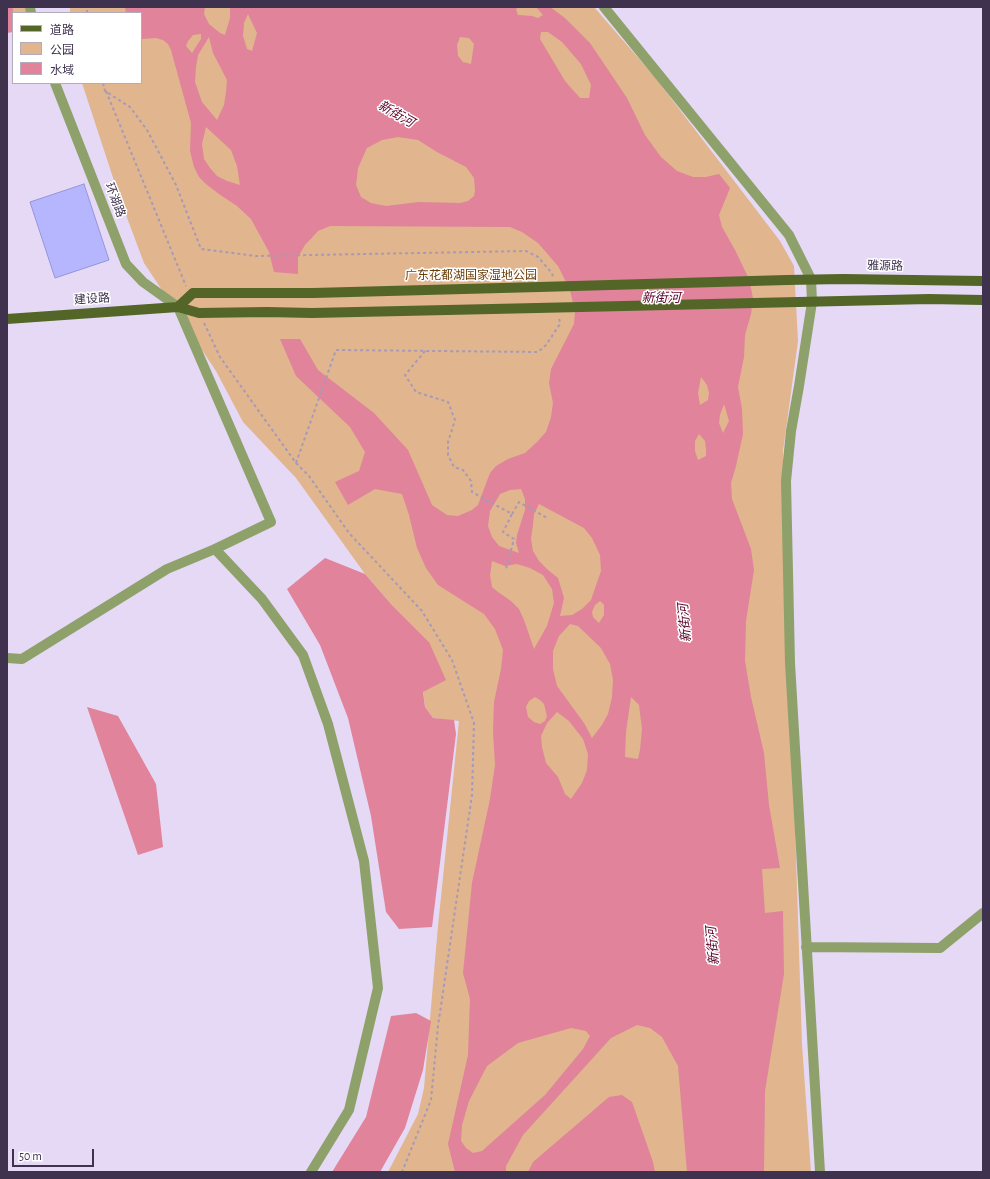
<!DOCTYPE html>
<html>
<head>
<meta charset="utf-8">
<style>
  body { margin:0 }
  #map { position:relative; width:990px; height:1179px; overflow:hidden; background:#e5d9f6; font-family:"Alegreya Sans","Noto Sans SC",sans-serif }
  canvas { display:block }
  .frame { position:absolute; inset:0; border:8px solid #3e324e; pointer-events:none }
  .legend { position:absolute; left:12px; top:12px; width:130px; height:72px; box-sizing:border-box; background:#fff; border:1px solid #b2adb8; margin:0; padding:5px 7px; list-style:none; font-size:12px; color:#3e324e }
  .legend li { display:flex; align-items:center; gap:8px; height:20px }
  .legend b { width:20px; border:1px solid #b2adb8 }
  .scale { position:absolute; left:12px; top:1149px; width:82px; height:18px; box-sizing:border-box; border:2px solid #3e324e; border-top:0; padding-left:5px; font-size:12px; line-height:14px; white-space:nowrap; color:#3e324e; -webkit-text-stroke:3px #fff; paint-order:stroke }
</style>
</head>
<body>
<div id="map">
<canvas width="990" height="1179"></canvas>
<div class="frame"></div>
<ul class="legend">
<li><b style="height:5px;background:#536628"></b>道路</li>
<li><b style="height:11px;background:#e1b58e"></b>公园</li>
<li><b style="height:11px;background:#e0839b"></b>水域</li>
</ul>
<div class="scale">50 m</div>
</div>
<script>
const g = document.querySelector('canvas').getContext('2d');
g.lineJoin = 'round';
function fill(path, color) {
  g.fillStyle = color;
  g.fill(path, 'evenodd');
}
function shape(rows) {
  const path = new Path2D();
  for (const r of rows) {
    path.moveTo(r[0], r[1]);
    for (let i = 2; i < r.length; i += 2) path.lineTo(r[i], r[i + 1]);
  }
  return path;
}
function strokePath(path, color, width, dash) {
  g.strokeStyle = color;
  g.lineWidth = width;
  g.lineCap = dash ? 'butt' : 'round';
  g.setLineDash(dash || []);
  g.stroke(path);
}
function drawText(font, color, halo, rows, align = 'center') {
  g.font = font + ' "Alegreya Sans","Noto Sans SC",sans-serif';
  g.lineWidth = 3;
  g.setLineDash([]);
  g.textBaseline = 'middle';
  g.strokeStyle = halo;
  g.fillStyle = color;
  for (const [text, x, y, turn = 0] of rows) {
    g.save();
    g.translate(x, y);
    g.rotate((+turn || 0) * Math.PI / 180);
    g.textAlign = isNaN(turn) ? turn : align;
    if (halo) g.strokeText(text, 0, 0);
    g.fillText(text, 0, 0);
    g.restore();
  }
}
fill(shape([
  [13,7,30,7,31,13,13,13],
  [70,7,594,7,654,76,780,241,794,266,798,341,783,451,802,1044,811,1172,388,1172,418,1114,424,1088,438,926,459,721,433,718,425,707,423,691,429,642,391,604,365,574,296,478,243,422,216,371,144,263,120,199,82,83,141,83,141,13,70,13]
]), '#e1b58e');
fill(shape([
  [7,7,13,7,13,32,7,33],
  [125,7,205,7,204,14,209,24,220,33,225,35,230,18,230,7,519,7,516,9,518,15,532,16,538,18,543,15,536,7,550,7,565,18,590,43,627,98,645,135,661,157,677,171,693,177,706,177,719,174,730,188,719,215,722,227,735,250,749,279,753,298,751,314,745,335,744,357,738,387,742,409,743,434,736,466,731,483,732,499,751,549,754,570,746,621,745,661,751,697,764,753,769,805,780,868,762,869,765,913,783,911,784,974,765,1091,764,1172,687,1172,678,1066,662,1037,650,1028,637,1025,611,1038,523,1135,506,1166,506,1172,455,1172,448,1144,468,1055,470,999,463,973,472,883,490,799,495,765,493,732,494,702,501,669,503,650,495,629,484,614,438,585,426,568,417,548,409,515,402,494,375,489,348,505,335,482,359,471,365,452,350,427,296,376,280,339,300,339,318,370,374,413,408,450,432,505,447,515,458,516,472,510,478,505,490,473,496,466,508,459,525,453,537,442,546,432,551,417,553,403,549,383,551,369,574,324,575,312,570,290,558,266,538,243,522,232,510,227,330,226,318,231,305,245,298,257,298,274,274,272,269,252,251,219,237,206,219,194,206,184,199,177,194,167,190,151,191,123,171,50,168,44,163,40,156,38,141,39,141,13,126,13],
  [248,14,257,33,252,51,247,49,243,36,244,23],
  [541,32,548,32,562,42,581,64,591,85,589,98,580,98,565,81,540,39],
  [201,34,201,39,192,53,186,46,188,41,193,35],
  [209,37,213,53,227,80,226,92,224,105,217,120,202,102,195,82,196,67,198,55],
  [460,37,469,38,474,44,471,64,463,62,458,56,457,45],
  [206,127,231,150,237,166,240,185,227,181,217,176,210,168,204,159,202,144],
  [398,137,418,140,437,152,466,167,474,178,475,190,474,196,468,201,460,203,419,202,386,206,371,203,361,197,356,185,358,168,367,148,382,140],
  [701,377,707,385,709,393,708,400,700,405,698,393],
  [724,404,729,421,723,433,719,423,720,415],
  [699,434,705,441,706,449,706,456,698,460,695,451,695,441],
  [521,489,525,499,525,510,517,535,516,543,519,553,499,546,492,537,488,526,490,511,500,494,510,490],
  [539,504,584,528,592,538,600,555,601,571,591,600,582,609,572,615,560,616,564,598,558,578,548,570,539,561,533,551,531,539,533,525,534,514],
  [492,561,505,566,517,564,530,568,543,575,552,589,554,603,547,626,534,649,524,620,519,609,511,601,498,592,492,587,490,575],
  [600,601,604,605,604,615,599,623,593,617,592,612,595,605],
  [570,624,578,626,601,648,610,664,613,680,612,697,608,714,602,725,592,738,584,723,557,686,553,669,553,651,559,636],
  [535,697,540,700,544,704,547,716,545,721,540,724,534,722,528,717,526,707,529,701],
  [631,697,639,705,642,729,640,750,638,759,625,757,626,732],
  [557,712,569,721,583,739,588,754,587,770,582,783,571,799,565,794,558,777,546,763,542,747,541,736,547,723],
  [571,1028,586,1031,590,1036,583,1049,545,1095,482,1151,473,1153,466,1148,461,1141,462,1125,469,1101,487,1066,518,1043],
  [325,558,365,574,391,604,429,642,446,680,423,692,425,707,433,718,454,720,456,734,432,927,399,929,386,912,371,816,348,718,320,645,287,589],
  [87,707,118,716,156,784,163,847,138,855],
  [416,1013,431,1021,423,1070,405,1128,380,1172,332,1172,366,1117,391,1016],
  [622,1095,632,1102,653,1162,655,1172,528,1172,533,1162,609,1097]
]), '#e0839b');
const building = shape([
  [84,184,109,260,55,278,30,202,84,184]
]);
fill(building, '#b6b6fe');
strokePath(building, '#9595da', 1);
strokePath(shape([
  [87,13,87,7],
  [103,83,105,91,130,107,147,130,176,185,201,249,256,256,526,251,538,257,552,273,553,277],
  [106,91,186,286],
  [204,323,220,357,296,463,309,476,349,533,422,611,452,660,474,723,472,795,438,1026,431,1100,402,1172],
  [425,351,405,375,416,392,448,402,455,420,448,442,448,455,454,467,463,470,471,481,472,492,512,514,503,532,514,539,506,569],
  [296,463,336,350,538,352,546,345,560,324,559,317],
  [512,514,519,502,547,518]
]), '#a69ab6', 2, [3, 3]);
strokePath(shape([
  [30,7,31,13],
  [604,7,789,235,811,279,812,302,799,386,791,431,786,481,790,663,820,1172],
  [215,549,262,599,303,655,328,724,364,861,378,988,349,1110,311,1172],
  [7,658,22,659,167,569,215,549,271,522,178,307,143,282,126,264,55,83],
  [806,947,940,948,983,913]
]), '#8ea16a', 10);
strokePath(shape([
  [787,280,843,279,983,281],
  [798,302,929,299,983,300],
  [178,307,193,293,313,293,539,287],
  [7,319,178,307,199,313,267,312,312,313,537,308]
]), '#536628', 10);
strokePath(shape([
  [539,287,787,280],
  [537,308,798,302]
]), '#536628', 10);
drawText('12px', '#3e324e', '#fff', [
  ["环湖路",115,200,69],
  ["雅源路",885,266,1],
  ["建设路",92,299,-4]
]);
drawText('12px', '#6a3e07', '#fff', [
  ["广东花都湖国家湿地公园",471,275]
]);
drawText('italic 13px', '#5b0529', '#fff', [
  ["新街河",396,114,30],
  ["新街河",661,298],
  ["新街河",685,623,-95],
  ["新街河",713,946,-95]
]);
</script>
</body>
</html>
